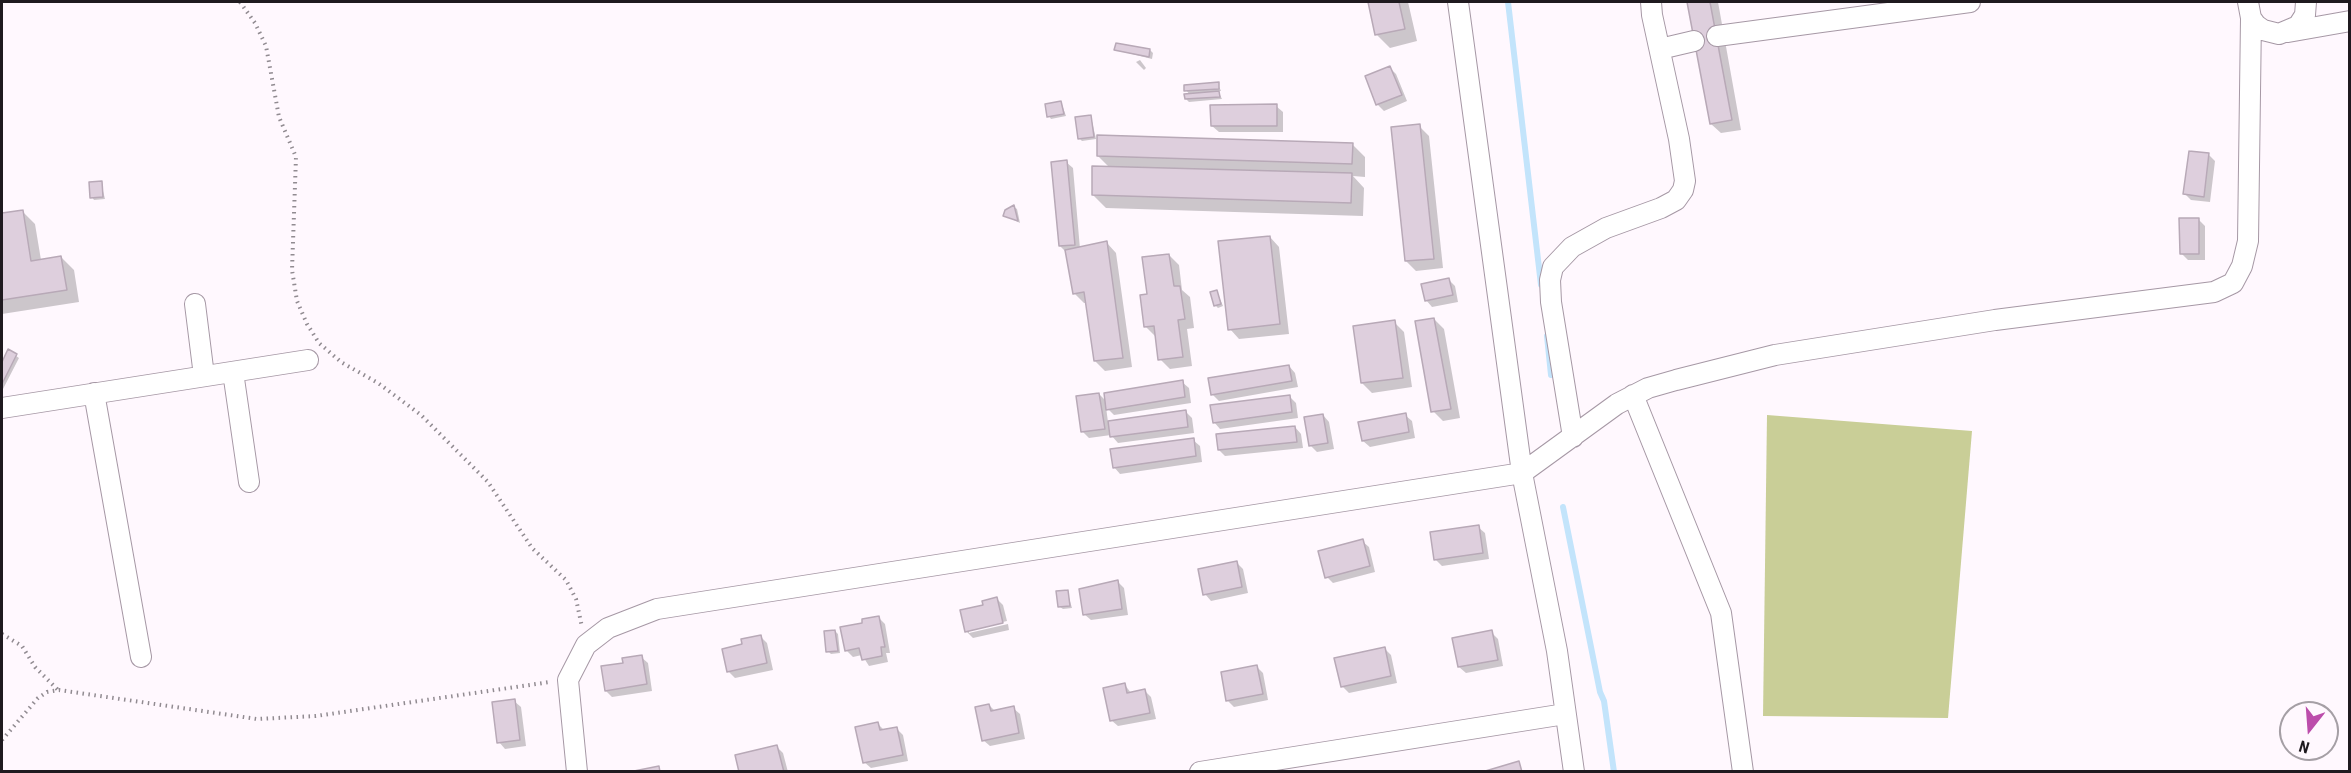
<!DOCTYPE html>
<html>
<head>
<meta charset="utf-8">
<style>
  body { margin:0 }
  #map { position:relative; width:2351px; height:773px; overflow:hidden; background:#fff8fe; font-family:"Roboto Condensed",sans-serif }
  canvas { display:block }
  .frame { position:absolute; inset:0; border:3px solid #1f1a1f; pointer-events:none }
  .north { position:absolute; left:2279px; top:701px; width:60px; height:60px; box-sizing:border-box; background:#fff8fe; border:2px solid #a59fa5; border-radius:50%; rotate:197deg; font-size:16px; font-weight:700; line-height:24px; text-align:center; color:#1f1a1f }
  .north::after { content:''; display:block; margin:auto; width:21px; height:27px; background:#bc4dab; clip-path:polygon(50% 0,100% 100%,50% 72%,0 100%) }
</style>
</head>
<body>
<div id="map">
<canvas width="2351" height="773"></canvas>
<div class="frame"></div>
<div class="north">N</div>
</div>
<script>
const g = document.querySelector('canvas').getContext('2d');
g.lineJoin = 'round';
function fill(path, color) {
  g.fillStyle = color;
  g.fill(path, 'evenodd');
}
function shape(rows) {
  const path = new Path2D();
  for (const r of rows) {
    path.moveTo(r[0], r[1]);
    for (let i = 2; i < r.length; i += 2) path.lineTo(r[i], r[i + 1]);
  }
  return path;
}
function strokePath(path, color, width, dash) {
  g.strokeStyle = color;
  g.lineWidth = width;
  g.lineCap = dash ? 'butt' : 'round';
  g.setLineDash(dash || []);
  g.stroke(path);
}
fill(shape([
  [1767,415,1972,431,1948,718,1763,716]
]), '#c9ce97');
fill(shape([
  [1369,2,1408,2,1417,41,1390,48,1377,35],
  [1689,2,1718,2,1741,130,1721,133,1711,124],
  [1116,50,1150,50,1153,53,1152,59],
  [1140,60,1146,68,1144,70,1136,62],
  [1390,68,1396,74,1407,101,1384,111,1377,104],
  [1218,84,1221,91,1218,91,1222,99,1189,102,1186,99,1190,95,1186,90],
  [1061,102,1066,116,1051,119,1049,116],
  [1276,106,1283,112,1283,132,1219,132,1212,126],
  [1091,117,1096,139,1082,141,1079,138],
  [1419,126,1429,136,1443,268,1416,271,1406,261],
  [1352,144,1365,157,1365,177,1353,176,1364,188,1363,216,1106,208,1093,195,1110,168,1098,156],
  [2208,154,2215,161,2210,202,2191,200,2185,194],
  [1066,162,1073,168,1080,249,1107,243,1116,253,1132,367,1105,371,1095,361,1087,303,1084,303,1075,294,1067,253,1060,246],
  [101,183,105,199,94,200,92,197],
  [1014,207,1017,209,1020,223,1004,215],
  [22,211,35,224,41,260,61,257,74,270,79,302,2,314,2,215],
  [2198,219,2205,226,2205,260,2188,260,2181,253],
  [1270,237,1279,247,1289,334,1239,339,1230,329],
  [1169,255,1179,265,1182,290,1190,297,1194,328,1187,329,1192,366,1170,369,1160,359,1155,336,1145,326,1148,296],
  [1449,280,1455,286,1458,302,1432,307,1426,300],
  [1217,292,1223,306,1218,308,1215,305],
  [1434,319,1444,329,1460,418,1443,421,1433,411],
  [1394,322,1404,332,1412,387,1372,393,1362,383],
  [9,351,19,358,3,389,2,366],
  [1289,366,1295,373,1298,387,1219,401,1212,394],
  [1182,382,1189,388,1191,403,1114,415,1106,407,1108,422,1186,412,1192,418,1194,433,1118,443,1111,435,1089,438,1082,431,1099,394,1107,402],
  [1289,396,1296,403,1298,418,1220,429,1214,422],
  [1323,415,1329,422,1334,449,1317,452,1310,445],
  [1405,415,1412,421,1415,438,1370,447,1363,441],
  [1295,427,1301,434,1303,448,1225,456,1219,450],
  [1193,440,1200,446,1202,462,1120,474,1114,467],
  [1478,527,1485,533,1489,559,1442,566,1435,559],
  [1362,541,1369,547,1375,572,1333,583,1327,577],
  [1237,563,1243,569,1248,593,1211,601,1205,594],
  [1118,582,1124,588,1128,615,1091,620,1084,614],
  [1067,591,1072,608,1063,609,1060,607],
  [997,599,1003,605,1007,621,969,630,969,633,1008,624,1009,630,973,638,966,631,984,606],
  [878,617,885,624,890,653,886,653,888,662,869,666,862,655,853,657,846,650,864,625],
  [835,631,838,634,840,653,831,654,828,651],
  [1491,632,1498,639,1503,666,1466,673,1459,667],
  [760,636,767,643,773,670,735,678,729,672,723,650,744,645],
  [1385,649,1391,655,1397,683,1349,693,1342,686],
  [641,657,648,663,652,691,612,697,606,691],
  [1256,666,1263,673,1268,700,1234,707,1228,701,1222,673],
  [1125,685,1131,693,1145,691,1151,697,1156,719,1118,726,1111,720],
  [514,701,521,707,526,746,505,749,499,742],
  [989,705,995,711,1013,708,1020,714,1025,739,990,746,983,740],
  [878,724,885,731,896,728,903,735,908,761,871,768,864,762],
  [777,747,783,753,788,772,741,772]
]), '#0003');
strokePath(shape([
  [1508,2,1541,285],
  [1547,336,1551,375],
  [1563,507,1600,692,1604,701,1614,772]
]), '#c3e4fb', 6);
const building = shape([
  [1368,2,1399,2,1405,29,1375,35,1368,2],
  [1687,2,1710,2,1732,120,1710,124,1687,2],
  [1116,43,1150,49,1149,57,1114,50,1116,43],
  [1390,66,1402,95,1376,105,1365,76,1390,66],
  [1219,82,1219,89,1184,91,1184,85,1219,82],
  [1219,91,1220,97,1185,99,1184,94,1219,91],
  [1061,101,1064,114,1047,117,1045,104,1061,101],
  [1277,104,1277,126,1211,126,1210,105,1277,104],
  [1091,115,1094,137,1078,139,1075,117,1091,115],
  [1420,124,1434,259,1405,261,1391,127,1420,124],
  [1097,135,1353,143,1352,164,1097,156,1097,135],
  [2189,151,2209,153,2204,197,2183,194,2189,151],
  [1067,160,1075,245,1059,246,1051,162,1067,160],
  [1092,166,1352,173,1351,203,1092,195,1092,166],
  [102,181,103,197,90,198,89,182,102,181],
  [1014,205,1018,221,1003,216,1005,210,1014,205],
  [23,210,31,261,61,256,67,290,2,300,2,213,23,210],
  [2179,218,2199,218,2199,254,2180,254,2179,218],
  [1270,236,1280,324,1228,330,1218,241,1270,236],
  [1107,241,1123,358,1094,361,1084,292,1073,294,1065,250,1107,241],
  [1169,254,1174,286,1180,286,1185,319,1178,320,1183,357,1158,360,1154,326,1144,327,1140,295,1147,294,1142,257,1169,254],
  [1449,278,1453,295,1425,301,1421,284,1449,278],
  [1217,290,1221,304,1214,306,1210,292,1217,290],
  [1434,318,1451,409,1431,412,1415,321,1434,318],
  [1395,320,1403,378,1361,383,1353,326,1395,320],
  [8,349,17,354,2,384,2,362,8,349],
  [1289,365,1292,381,1211,395,1208,378,1289,365],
  [1183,380,1185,397,1106,410,1104,393,1183,380],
  [1099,393,1105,429,1081,432,1076,396,1099,393],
  [1290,395,1292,412,1213,423,1210,405,1290,395],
  [1186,410,1188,427,1110,437,1108,421,1186,410],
  [1406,413,1409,432,1362,441,1358,422,1406,413],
  [1323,414,1328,443,1309,446,1304,417,1323,414],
  [1295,426,1297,442,1218,450,1216,434,1295,426],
  [1194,438,1196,456,1113,468,1110,449,1194,438],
  [1479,525,1483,553,1434,560,1430,532,1479,525],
  [1363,539,1370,566,1325,578,1318,551,1363,539],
  [1237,561,1242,587,1203,595,1198,569,1237,561],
  [1118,580,1122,609,1083,615,1079,589,1118,580],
  [1068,590,1070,606,1058,607,1056,591,1068,590],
  [997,597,1003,623,965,632,960,610,983,605,982,601,997,597],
  [879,616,885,647,881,647,882,656,862,660,859,648,845,651,840,627,862,623,862,619,879,616],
  [835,630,838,651,826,652,824,631,835,630],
  [1492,630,1498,660,1458,667,1452,638,1492,630],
  [761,635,767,663,727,672,722,649,742,644,741,639,761,635],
  [1385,647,1391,676,1341,687,1334,658,1385,647],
  [642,655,647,684,605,691,601,666,623,663,622,658,642,655],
  [1257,665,1263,694,1226,701,1221,672,1257,665],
  [1125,683,1127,693,1145,689,1150,713,1110,721,1103,688,1125,683],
  [515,699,520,740,497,743,492,702,515,699],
  [989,704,991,711,1014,706,1019,733,982,741,975,707,989,704],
  [878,722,880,730,897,727,903,755,863,763,855,727,878,722],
  [777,745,784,772,739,772,735,755,777,745],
  [1519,761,1522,772,1482,772,1519,761],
  [659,766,660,772,629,772,659,766]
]);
fill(building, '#decfdd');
strokePath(building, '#b8a9b7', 1.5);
const minor = shape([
  [1458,2,1522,473,1557,651,1574,772],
  [2248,2,2251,18,2256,25,2263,30,2279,34,2298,26,2305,15,2306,2],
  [2288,32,2350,21],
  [1717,36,1970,2],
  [1660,49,1694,41],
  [195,304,204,376],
  [233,372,249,482],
  [94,393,141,657],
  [1633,395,1721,613,1743,772],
  [2,408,308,360],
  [1573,437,1551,302,1550,280,1553,267,1572,247,1606,228,1661,208,1676,200,1683,190,1685,181,1679,139,1652,15,1651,2],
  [577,772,568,680,586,645,608,628,657,609,1522,473,1617,404,1648,388,1676,380,1775,355,1995,320,2214,292,2233,283,2242,266,2248,241,2251,18],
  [1200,772,1565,714]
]);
strokePath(minor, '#a698a5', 22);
strokePath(shape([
  [240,2,255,23,266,46,279,117,296,157,292,270,297,301,307,324,319,343,341,362,378,383,421,415,488,482,532,548,566,580,576,599,582,627],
  [2,634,22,646,35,667,58,690],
  [2,740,38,698,47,692,59,690,257,719,316,716,550,682]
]), '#918b91', 4, [1.5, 4.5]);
strokePath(minor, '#fff', 20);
</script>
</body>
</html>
